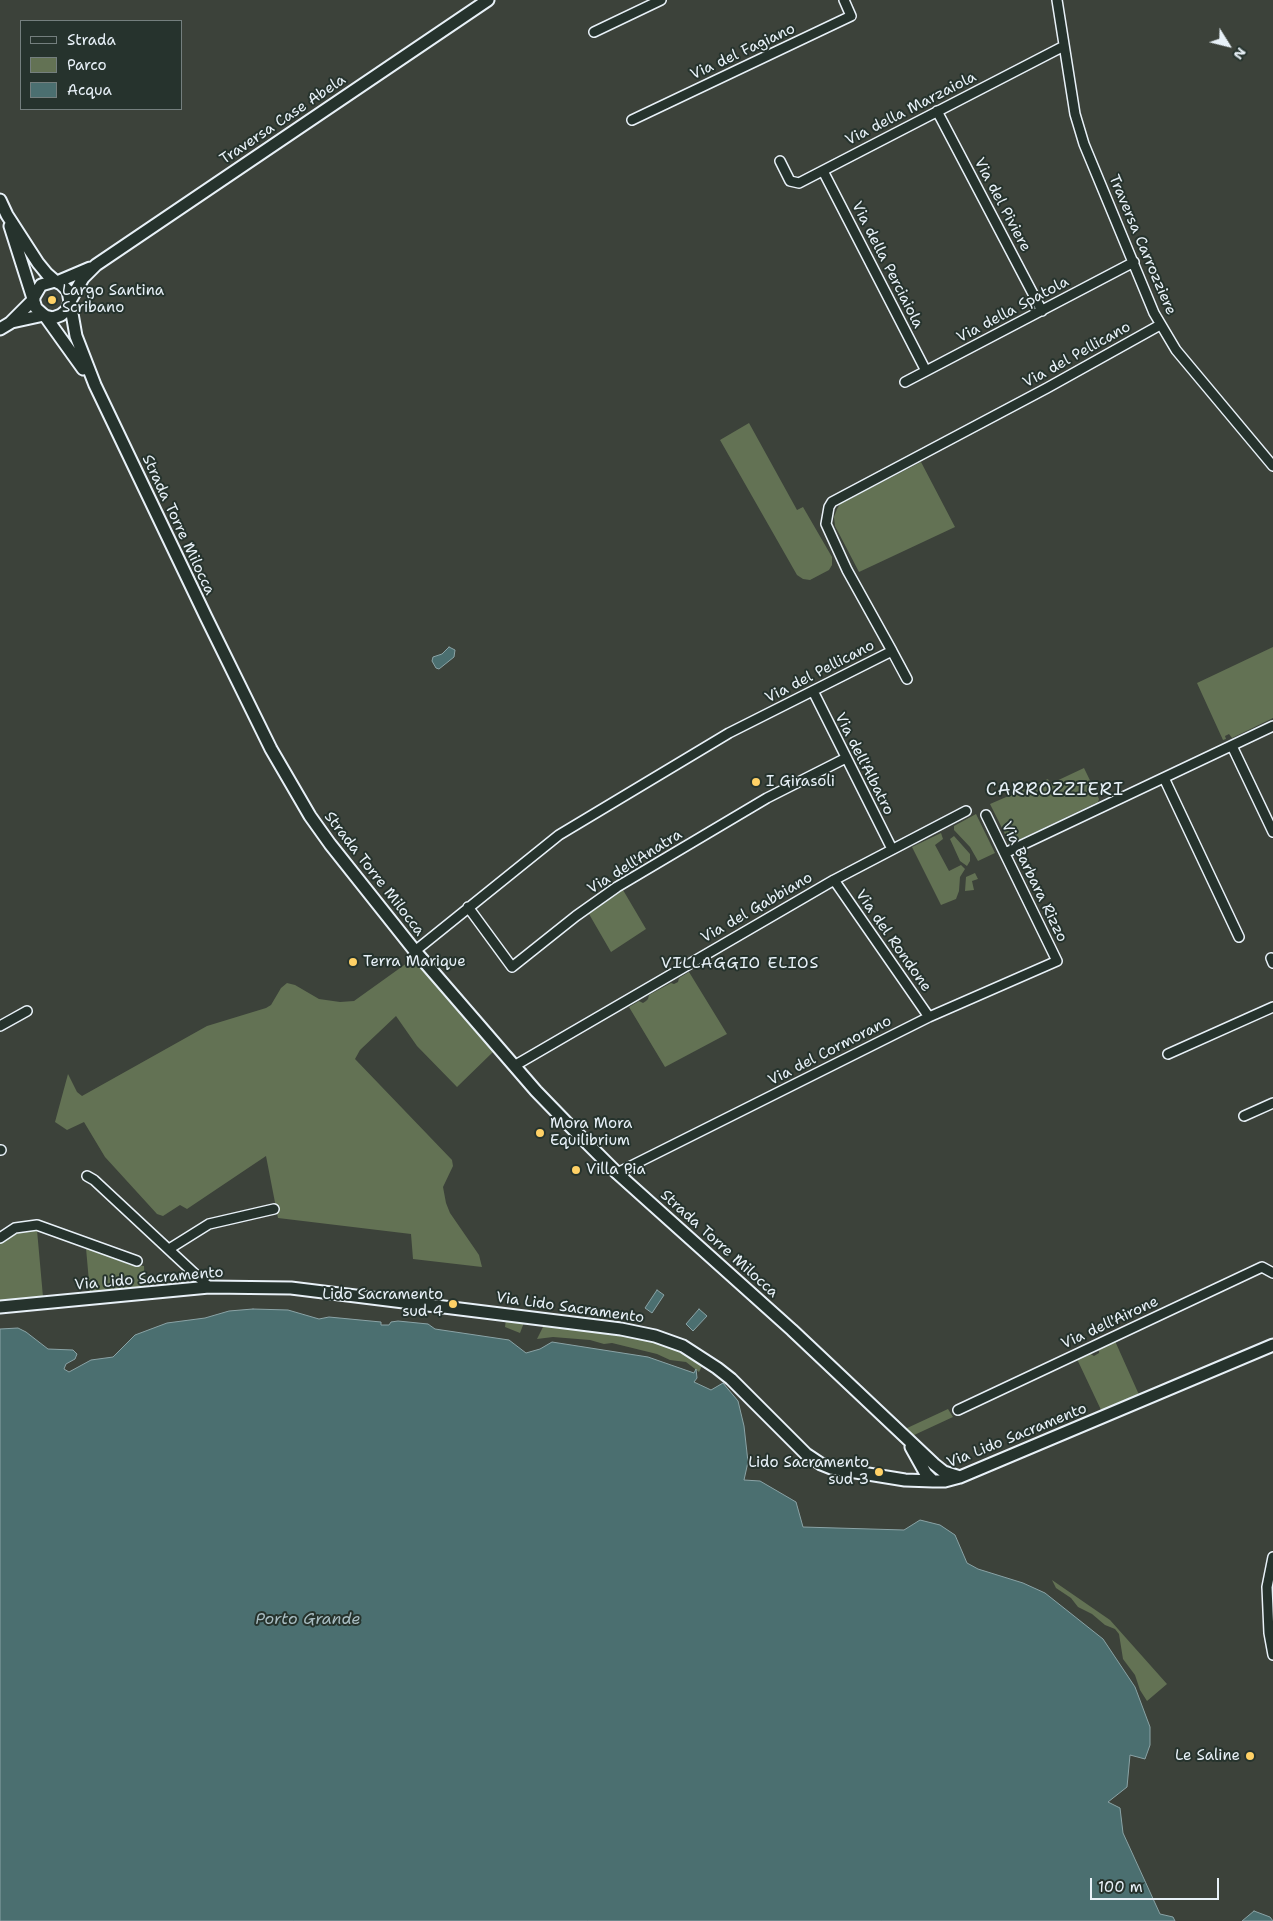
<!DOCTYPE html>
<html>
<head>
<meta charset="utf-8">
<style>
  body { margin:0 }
  #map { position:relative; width:1273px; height:1921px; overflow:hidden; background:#3c423a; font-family:"Shantell Sans",sans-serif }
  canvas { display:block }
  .legend { position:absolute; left:20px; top:20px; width:162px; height:90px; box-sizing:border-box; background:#26332d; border:1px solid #747f7e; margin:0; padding:6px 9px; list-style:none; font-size:15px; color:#e8f1f8 }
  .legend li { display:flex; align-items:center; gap:10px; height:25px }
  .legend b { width:25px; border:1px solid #747f7e }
  .north { position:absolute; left:1203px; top:20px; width:50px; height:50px; -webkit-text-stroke:4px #26332d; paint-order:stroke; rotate:126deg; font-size:14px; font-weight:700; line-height:20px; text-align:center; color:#e8f1f8 }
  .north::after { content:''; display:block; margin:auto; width:18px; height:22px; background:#e8f1f8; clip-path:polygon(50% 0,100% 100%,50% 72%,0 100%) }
  .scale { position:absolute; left:1090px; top:1878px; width:129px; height:22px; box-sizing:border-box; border:2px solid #e8f1f8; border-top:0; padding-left:6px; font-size:15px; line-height:18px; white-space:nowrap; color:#e8f1f8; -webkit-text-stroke:4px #26332d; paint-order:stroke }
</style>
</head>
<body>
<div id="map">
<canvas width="1273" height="1921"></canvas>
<ul class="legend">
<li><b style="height:6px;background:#26332d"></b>Strada</li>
<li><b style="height:14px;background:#637254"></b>Parco</li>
<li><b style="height:14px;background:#4b6f70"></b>Acqua</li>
</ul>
<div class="north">N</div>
<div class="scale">100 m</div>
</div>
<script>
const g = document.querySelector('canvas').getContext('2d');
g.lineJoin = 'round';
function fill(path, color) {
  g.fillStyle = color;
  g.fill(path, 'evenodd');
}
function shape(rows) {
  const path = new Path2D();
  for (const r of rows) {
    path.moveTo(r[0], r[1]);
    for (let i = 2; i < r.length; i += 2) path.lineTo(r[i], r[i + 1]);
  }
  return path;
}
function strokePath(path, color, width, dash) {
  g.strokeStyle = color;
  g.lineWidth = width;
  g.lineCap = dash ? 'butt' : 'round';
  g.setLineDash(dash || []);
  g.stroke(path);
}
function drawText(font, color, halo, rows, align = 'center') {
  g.font = font + ' "Shantell Sans",sans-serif';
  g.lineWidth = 4;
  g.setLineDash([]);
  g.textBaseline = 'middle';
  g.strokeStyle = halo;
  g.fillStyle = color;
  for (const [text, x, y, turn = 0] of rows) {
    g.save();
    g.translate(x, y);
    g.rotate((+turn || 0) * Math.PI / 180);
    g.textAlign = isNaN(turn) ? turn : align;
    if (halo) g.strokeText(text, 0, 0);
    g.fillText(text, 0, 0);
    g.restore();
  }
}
fill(shape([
  [749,423,797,510,803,507,832,557,832,565,829,570,810,580,803,579,797,575,720,440],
  [921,462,955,527,859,572,835,526,834,517,837,509,840,504],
  [1273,647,1273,718,1232,738,1229,734,1225,736,1226,739,1223,740,1197,683],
  [1084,768,1099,799,1098,802,1010,844,990,804,1048,779,1050,784],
  [976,814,995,853,978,861,970,847,954,830,954,826],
  [941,833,943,839,935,845,949,871,961,865,965,869,960,877,959,891,956,899,941,905,912,847],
  [954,836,970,854,970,861,967,866,960,861,950,839],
  [975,873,978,879,972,881,974,890,965,891,966,877],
  [623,890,646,929,611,952,589,914],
  [414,958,494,1051,457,1087,417,1046,396,1016,360,1050,355,1059,452,1160,453,1166,443,1187,446,1203,450,1213,479,1255,482,1267,413,1259,411,1234,278,1218,266,1156,187,1209,180,1205,163,1216,157,1214,105,1157,84,1122,67,1130,55,1122,68,1074,77,1092,82,1096,207,1026,266,1008,271,1005,281,988,287,983,295,985,319,999,340,1002,354,1001],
  [689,972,727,1034,665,1067,629,1007,639,1001,643,1003,646,1001,648,999,649,995,671,983,674,984,678,982,679,978],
  [32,1230,37,1230,43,1297,0,1302,0,1242,14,1232],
  [86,1248,131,1265,144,1266,145,1288,90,1293],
  [506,1319,525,1320,520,1333,505,1327],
  [545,1323,639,1337,675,1348,703,1364,699,1372,686,1362,670,1360,657,1354,612,1343,604,1344,590,1340,553,1337,537,1339],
  [1115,1341,1140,1397,1102,1412,1077,1359,1089,1353,1094,1356,1099,1353,1099,1349],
  [948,1409,953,1417,912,1436,905,1429],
  [1052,1580,1110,1620,1167,1684,1147,1701,1140,1690,1135,1675,1123,1659,1119,1634,1115,1629,1105,1625,1092,1614,1078,1607,1071,1598,1056,1588]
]), '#637254');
const water = shape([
  [449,647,455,650,454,657,439,669,436,668,432,661,433,657,442,654,449,647],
  [657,1290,664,1295,652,1313,645,1308,657,1290],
  [253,1309,288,1310,319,1319,329,1317,381,1322,381,1325,389,1325,391,1322,398,1321,428,1324,435,1329,509,1340,526,1353,540,1349,552,1342,648,1357,694,1373,696,1369,697,1378,694,1382,711,1390,723,1383,738,1401,744,1426,748,1462,744,1480,760,1481,796,1502,803,1527,904,1530,920,1520,940,1525,955,1535,967,1563,978,1569,1023,1583,1045,1593,1103,1639,1135,1687,1150,1727,1150,1745,1145,1759,1130,1755,1127,1787,1108,1802,1120,1808,1123,1833,1160,1914,1173,1917,1175,1921,0,1921,0,1329,18,1328,26,1332,48,1349,73,1350,77,1354,75,1359,66,1364,64,1369,69,1372,91,1360,113,1357,135,1335,167,1323,205,1318,229,1311,253,1309],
  [699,1309,707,1316,693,1331,686,1324,699,1309],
  [1254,1911,1270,1917,1273,1921,1242,1921,1254,1911]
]);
fill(water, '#4b6f70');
strokePath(water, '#8aa3a6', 1);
const street = shape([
  [1057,0,1075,114,1084,144,1154,313,1176,350,1273,466],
  [594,32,661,0],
  [937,111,1042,311],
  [632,120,851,16,844,0],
  [780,161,790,181,799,183,1064,46],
  [823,171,926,371],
  [905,382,1134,262],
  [892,651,907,679],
  [813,691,892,849],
  [1232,746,1273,832],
  [1164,778,1239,937],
  [1005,853,1273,726],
  [834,880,929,1017],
  [468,907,512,967,576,916,617,887,767,798,846,758],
  [415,951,559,835,729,733,892,651,847,570,826,524,829,507,832,502,1047,388,1160,325],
  [1271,958,1273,963],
  [0,1026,27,1011],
  [1168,1054,1273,1007],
  [514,1066,834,880,966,811],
  [1244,1116,1273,1103],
  [0,1150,1,1150],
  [617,1173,929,1017,1057,961,986,815],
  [87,1176,94,1180,209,1287],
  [0,1238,15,1228,37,1225,137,1261],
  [169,1249,209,1224,274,1209],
  [958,1410,1262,1267,1273,1273],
  [1273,1557,1267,1587,1269,1633,1273,1655]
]);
const secondary = shape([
  [0,200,7,215,38,263,47,274,55,281,61,284,68,291,76,336,95,385,206,617,271,749,310,816,330,844,415,951,536,1091,568,1124,617,1173,792,1330,934,1464,944,1472,960,1477],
  [10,226,36,308,45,316,83,369],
  [57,282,90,268],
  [34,297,41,285,55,281],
  [70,301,83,278,96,265,488,0],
  [45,316,53,318,61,315,67,310,70,302],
  [12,322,44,315],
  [0,329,10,323,34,299],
  [0,1307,209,1287,291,1288,621,1329,655,1336,683,1346,717,1368,731,1379,806,1454,821,1464,831,1468,905,1480,933,1481,945,1481,960,1477,1273,1345],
  [911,1447,926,1474,933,1481]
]);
strokePath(street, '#e8f1f8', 12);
strokePath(secondary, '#e8f1f8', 15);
strokePath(street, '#26332d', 9);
strokePath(secondary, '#26332d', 11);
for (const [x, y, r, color] of [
  [52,300,5,"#ffd166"],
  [756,782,5,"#ffd166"],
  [353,962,5,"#ffd166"],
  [540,1133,5,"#ffd166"],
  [576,1170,5,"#ffd166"],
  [453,1304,5,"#ffd166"],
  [879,1472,5,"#ffd166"],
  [1250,1756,5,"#ffd166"]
]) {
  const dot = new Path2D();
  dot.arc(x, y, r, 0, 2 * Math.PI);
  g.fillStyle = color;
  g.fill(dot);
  strokePath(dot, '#26332d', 2);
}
drawText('15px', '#e8f1f8', '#26332d', [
  ["Via del Fagiano",743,52,-25],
  ["Via della Marzaiola",911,109,-27],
  ["Traversa Case Abela",283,120,-34],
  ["Via del Piviere",1002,205,62],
  ["Traversa Carrozziere",1142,245,67],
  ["Via della Perciaiola",887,265,63],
  ["Via della Spatola",1013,310,-28],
  ["Via del Pellicano",1077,355,-29],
  ["Strada Torre Milocca",178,525,65],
  ["Via del Pellicano",820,672,-27],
  ["Via dell'Albatro",864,764,63],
  ["Via dell'Anatra",635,862,-32],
  ["Strada Torre Milocca",374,874,52],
  ["Via Barbara Rizzo",1034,882,64],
  ["Via del Gabbiano",757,908,-30],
  ["Via del Rondone",893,941,55],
  ["Via del Cormorano",830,1051,-27],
  ["Strada Torre Milocca",719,1244,42],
  ["Via Lido Sacramento",149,1279,-5],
  ["Via Lido Sacramento",570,1308,8],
  ["Via dell'Airone",1110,1323,-25],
  ["Via Lido Sacramento",1017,1436,-22]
]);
drawText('15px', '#e8f1f8', '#26332d', [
  ["Largo Santina",62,291],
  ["Scribano",62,308],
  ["I Girasoli",766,782],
  ["Terra Marique",363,962],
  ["Mora Mora",550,1124],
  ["Equilibrium",550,1141],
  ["Villa Pia",586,1170],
  ["Lido Sacramento",443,1295,"right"],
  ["sud 4",443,1312,"right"],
  ["Lido Sacramento",869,1463,"right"],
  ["sud 3",869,1480,"right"],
  ["Le Saline",1240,1756,"right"]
], 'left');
g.letterSpacing = '1px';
drawText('16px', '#e8f1f8', '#26332d', [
  ["VILLAGGIO ELIOS",740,964]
]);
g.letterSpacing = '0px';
drawText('italic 16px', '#a9bdc2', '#26332d', [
  ["Porto Grande",308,1620]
]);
g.letterSpacing = '1px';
drawText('18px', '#e8f1f8', '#26332d', [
  ["CARROZZIERI",1055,790]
]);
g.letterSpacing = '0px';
</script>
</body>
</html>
